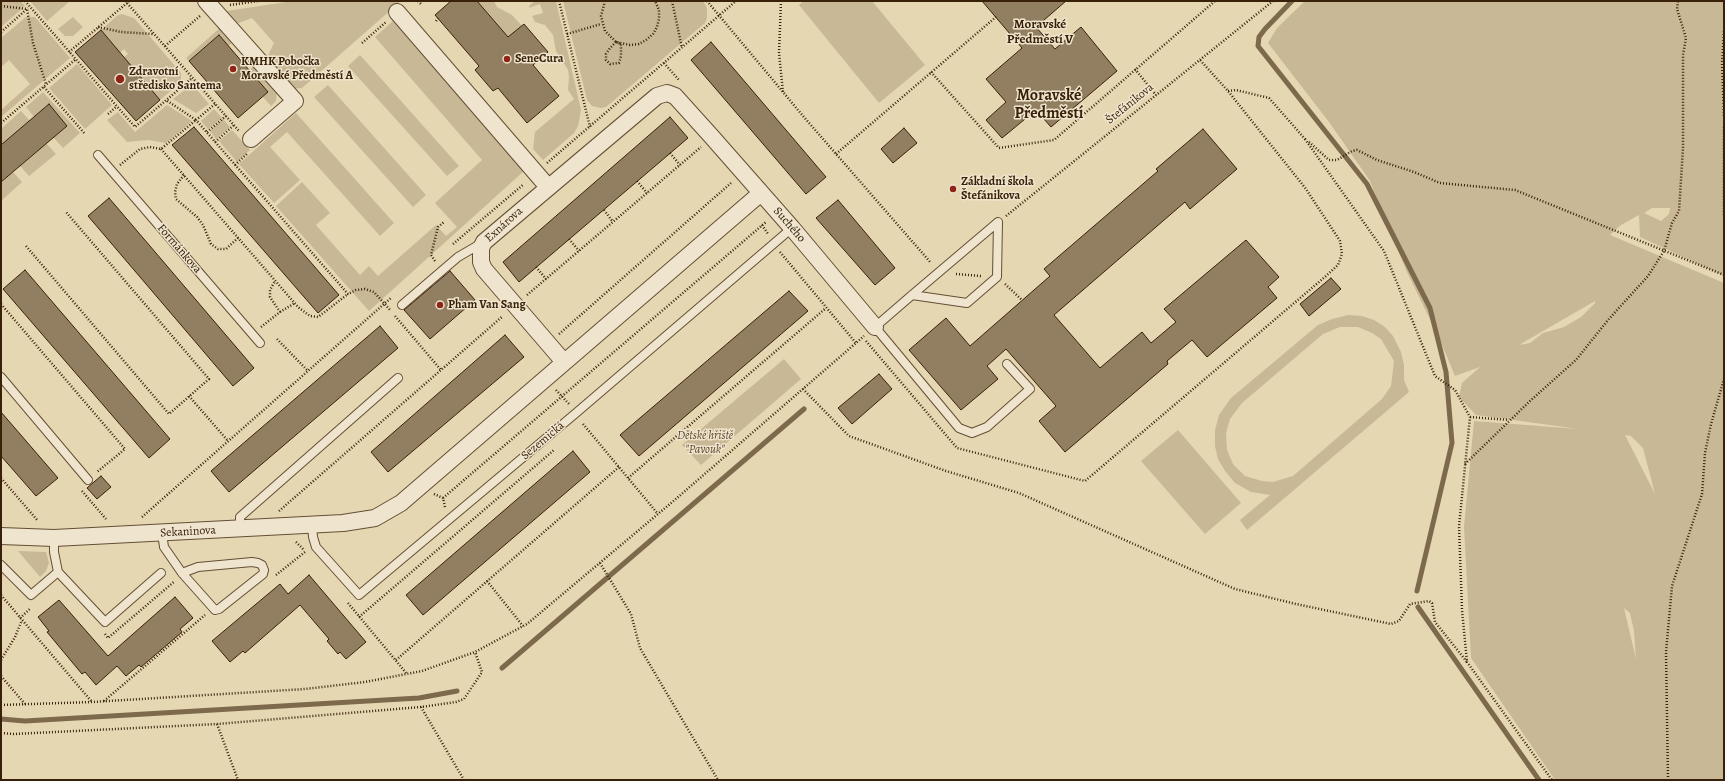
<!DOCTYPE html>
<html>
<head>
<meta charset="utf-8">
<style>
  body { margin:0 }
  #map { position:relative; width:1725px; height:781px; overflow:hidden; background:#e6d7b3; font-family:Alegreya,serif }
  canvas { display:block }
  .frame { position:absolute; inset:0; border:2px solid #382009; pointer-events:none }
</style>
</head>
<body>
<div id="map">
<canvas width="1725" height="781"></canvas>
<div class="frame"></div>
</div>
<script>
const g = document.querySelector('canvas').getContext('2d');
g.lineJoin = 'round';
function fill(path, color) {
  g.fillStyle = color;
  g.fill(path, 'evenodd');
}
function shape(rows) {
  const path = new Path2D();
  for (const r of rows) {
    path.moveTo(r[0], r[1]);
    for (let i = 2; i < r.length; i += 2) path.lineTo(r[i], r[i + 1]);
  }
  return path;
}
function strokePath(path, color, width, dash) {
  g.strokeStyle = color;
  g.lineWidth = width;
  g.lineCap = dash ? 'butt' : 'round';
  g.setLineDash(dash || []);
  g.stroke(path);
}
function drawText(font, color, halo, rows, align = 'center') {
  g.font = font + ' Alegreya,serif';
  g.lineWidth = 3;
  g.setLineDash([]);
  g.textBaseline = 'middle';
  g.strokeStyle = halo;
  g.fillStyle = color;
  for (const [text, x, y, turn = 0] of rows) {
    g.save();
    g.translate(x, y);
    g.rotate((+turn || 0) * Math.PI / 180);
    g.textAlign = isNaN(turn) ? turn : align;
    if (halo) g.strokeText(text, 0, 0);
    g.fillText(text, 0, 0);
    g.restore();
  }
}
fill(shape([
  [1,1,21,1,25,6,1,27],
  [30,1,70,1,47,21],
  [293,1,401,1,302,88,288,89,265,62,274,43,252,18,233,25,220,12],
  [477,1,494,1,497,7,512,15,522,26,508,37],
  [535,1,556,1,581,110,578,126,574,133,543,160,533,149,535,132,574,99,568,90,569,77,568,70,556,51,553,35,545,25,535,22,532,16,543,13,540,4,529,8,530,5],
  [563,1,703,1,707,8,707,18,705,23,606,107,601,108,592,106,587,100],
  [804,1,872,1,925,65,879,103,799,5],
  [1305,1,1724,1,1724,276,1640,237,1639,215,1621,225,1610,235,1724,283,1724,780,1555,780,1471,658,1464,527,1474,421,1579,429,1476,415,1459,397,1462,383,1480,367,1455,376,1440,340,1406,270,1370,181,1329,122,1268,43,1277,28],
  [1652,208,1670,208,1670,209,1669,214,1661,221,1644,213],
  [1595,301,1595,303,1581,317,1564,327,1543,333,1530,343,1519,345],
  [1625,435,1631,436,1643,448,1655,494],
  [1624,608,1630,613,1634,631,1636,659],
  [122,14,134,18,181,73,181,82,160,100,124,57,128,54,124,49,120,53,101,30,118,15],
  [26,17,35,17,70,58,1,117,1,110,30,84,9,60,1,67,1,38],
  [73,17,83,27,73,36,65,36,58,29],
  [393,21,524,171,369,311,276,206,302,182,330,213,316,225,360,275,369,266,378,276,436,225,446,236,457,227,435,203,482,160,375,37],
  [222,26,233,42,228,46,219,35,189,61,186,58],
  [360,55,459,166,447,176,348,66],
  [77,64,112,105,85,129,49,88],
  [256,64,277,91,276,101,271,106,263,97,268,92,249,70],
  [328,85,426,195,413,207,314,97],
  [186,89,197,90,209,104,196,113,173,99],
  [43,92,80,133,63,148,53,137,67,126,49,105,34,117,26,107],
  [167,105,192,121,166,143,148,140,127,142,107,120,118,112,135,132],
  [214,109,222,118,208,129,201,121],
  [21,111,30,121,1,145,1,129],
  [296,113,394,223,380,236,287,132,270,147,300,180,274,203,239,164],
  [223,119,230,127,216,139,210,131],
  [232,130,250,150,237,162,219,141],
  [46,143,56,154,29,176,20,166],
  [13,172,22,182,1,201,1,182],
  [1348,315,1362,316,1374,320,1385,327,1393,336,1401,352,1404,365,1404,380,1409,392,1247,530,1240,520,1270,495,1251,492,1235,483,1225,471,1218,459,1215,446,1215,430,1219,415,1231,398,1318,325,1332,319],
  [1340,327,1358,327,1372,333,1381,339,1394,361,1391,386,1382,399,1293,476,1273,482,1262,481,1245,476,1233,464,1227,450,1226,433,1230,419,1242,403,1323,334],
  [784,359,801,379,701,465,682,445],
  [1178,430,1241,503,1205,534,1141,461],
  [18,551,46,552,49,563,46,571,40,577]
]), '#c8b896');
strokePath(shape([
  [1292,1,1265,29,1259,37,1258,46,1367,184,1430,308,1446,372,1452,443,1417,591],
  [1418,607,1539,780],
  [502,668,804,409],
  [1,719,25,721,419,698,457,691]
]), '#7d694c', 5);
const building = shape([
  [451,1,477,1,508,37,524,24,548,52,533,65,559,96,527,123,498,88,493,91,475,70,479,66,435,15,451,1],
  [982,1,1066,1,1036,27,1055,49,1081,27,1117,71,1051,127,1036,110,1002,138,986,120,1006,102,986,79,1022,48,982,1],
  [101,30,160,100,136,121,75,52,101,30],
  [219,35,268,92,238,118,189,61,219,35],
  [711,42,826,177,806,194,691,60,711,42],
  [49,104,67,126,1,182,1,145,49,104],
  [670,117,688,138,519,282,503,262,670,117],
  [194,127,339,295,318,313,172,145,194,127],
  [904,128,917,143,893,163,881,149,904,128],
  [1203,129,1237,169,1190,209,1185,202,1054,315,1100,368,1142,332,1151,343,1176,322,1164,309,1246,240,1279,277,1268,287,1277,298,1207,357,1192,340,1167,361,1168,364,1065,452,1039,421,1056,406,1006,349,987,366,998,379,961,410,909,350,946,318,970,346,1050,276,1044,269,1158,171,1156,169,1203,129],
  [109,198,254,368,233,386,88,216,109,198],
  [838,200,895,268,875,285,816,218,838,200],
  [25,270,170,439,149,458,3,289,25,270],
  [450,271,475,300,430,339,404,310,450,271],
  [1331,278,1341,289,1309,316,1300,304,1331,278],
  [789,291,808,311,639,456,620,435,789,291],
  [380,326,398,348,229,492,211,471,380,326],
  [505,335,524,357,388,472,371,452,505,335],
  [879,374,892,389,852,424,838,408,879,374],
  [1,412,58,478,36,496,1,456,1,412],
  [573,451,590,472,423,615,406,595,573,451],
  [101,476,111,487,97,499,87,488,101,476],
  [309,575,366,642,346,659,340,652,338,654,327,641,329,639,300,605,245,653,243,651,230,662,212,641,280,584,288,594,309,575],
  [175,597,193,618,180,629,182,632,141,667,139,665,126,676,117,666,96,685,85,672,82,674,47,632,49,631,38,617,59,600,108,656,175,597]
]);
fill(building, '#927f61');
strokePath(building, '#382009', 1);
const lane = shape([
  [98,155,260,343],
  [912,295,967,303,997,277,998,222,912,295,875,327,959,428,972,433,987,427,1030,389,1007,364],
  [402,305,458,257,482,243],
  [1,377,88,480],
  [312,525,313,537,316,547,359,595,576,413,792,228],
  [240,529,240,517,398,378],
  [162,533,164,547,182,573,215,610,219,609,263,574,264,570,262,565,258,563,252,562,198,567,182,573],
  [54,538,54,552,58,572,105,622,161,573],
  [1,565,31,595,58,572]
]);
const street = shape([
  [206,1,295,101,251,139],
  [397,12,548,187],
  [564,362,484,269,481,262,481,248,484,242,657,96,667,93,675,96,712,137,792,228,875,327],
  [1,536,54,538,343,523,375,518,401,503,761,193]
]);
strokePath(lane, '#644e34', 10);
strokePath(street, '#644e34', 18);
strokePath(shape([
  [25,1,135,127,192,78],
  [129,1,127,3,239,131],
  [418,1,422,5],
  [559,1,590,127],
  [605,1,601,16,605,31,616,42,630,45,639,44,646,40,653,34,657,27,659,19,659,10,655,1],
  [672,1,682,48],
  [707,1,803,116,931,263],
  [781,1,779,53,783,92],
  [230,5,258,1],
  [1,6,27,9,33,43,46,84],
  [436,21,438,18],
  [98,27,121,32,153,34],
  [1724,31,1722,63,1724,116],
  [1,32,28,8],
  [567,34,601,24],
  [616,42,621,44,621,56,619,63,610,64,606,60,606,54,610,48,616,42],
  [362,43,386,22],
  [165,46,200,16],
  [69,52,127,3],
  [664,63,679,80],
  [1135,69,1156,95],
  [931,72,999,148,1054,140,1215,1],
  [44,87,85,134],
  [1228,91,1236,90,1269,98,1305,139],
  [215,104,196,120,348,294,356,290,365,289,374,292,390,310],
  [108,114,117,106],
  [1,123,76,59],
  [1724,127,1724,217],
  [207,132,226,116],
  [1305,139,1384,251,1435,376,1455,390,1470,417,1459,526,1462,610,1467,662,1552,780],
  [215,142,234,125],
  [1309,142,1329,160,1337,160,1352,151,1357,150,1377,160,1414,172,1440,183,1515,190,1724,275],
  [161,149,298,307,310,316,318,317,348,294],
  [670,153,680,165],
  [836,154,997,16],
  [547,163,736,1],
  [120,165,140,149,150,147,161,149,196,120,166,100],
  [235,165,248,153],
  [184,175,177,184,175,192,176,199,197,217,203,225,211,244,218,249,226,249,238,238],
  [637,181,647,193],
  [604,210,613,222],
  [1006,216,1273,1],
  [762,225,768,234],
  [569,239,579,251],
  [453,244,524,184],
  [26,246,169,414,209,379,66,212],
  [780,252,856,343],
  [435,261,431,255,438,227,444,222],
  [536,267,546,279],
  [956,274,981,276],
  [1005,284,1022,300],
  [527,295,701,147],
  [1,304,125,449,97,472],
  [280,312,295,303],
  [395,316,441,370],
  [261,327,280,312,270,297,270,290,275,281],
  [559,334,731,183],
  [277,339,308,371],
  [866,341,957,448,1085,481,1326,276,1338,265,1342,254,1340,241,1306,189,1228,91,1200,60],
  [803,389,849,436,946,471,1019,493,1235,589,1296,604,1391,624,1399,621,1410,604,1429,601,1432,603,1435,622,1467,662],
  [556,390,569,404],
  [189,396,228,441],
  [1470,417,1509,420],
  [583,424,658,514],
  [1465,464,1530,401,1576,360,1608,320,1648,276,1664,251,1672,223,1679,211,1683,148,1683,55,1686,38,1677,9,1678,1],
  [1,478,38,521],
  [628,478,826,308],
  [82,491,106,519],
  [434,494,443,498,445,507],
  [443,498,766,222],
  [279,511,503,316],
  [142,517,392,297],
  [296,542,304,550],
  [600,563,631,614,640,648,718,780],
  [276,575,305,552],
  [487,581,523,626],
  [1,595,92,702],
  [348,603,407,674],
  [359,617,554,450],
  [20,618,31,608],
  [105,634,108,638,175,581],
  [1,660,15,637,22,620],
  [396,660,619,467],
  [1,676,25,704],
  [104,701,205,615],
  [1,705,92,702,305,689,365,682,422,671,475,652,527,624,677,498,864,336],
  [421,707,464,780],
  [217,724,238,780],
  [1,733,14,734,217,724,421,707,456,702,464,699,482,672,475,652],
  [1668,780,1666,652,1672,586,1702,494,1705,453,1711,424,1724,379]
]), '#382009', 2.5, [1, 2]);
strokePath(lane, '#efe5ce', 8);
strokePath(street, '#efe5ce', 16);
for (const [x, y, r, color] of [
  [507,59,4,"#8f2418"],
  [233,69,4,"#8f2418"],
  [120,79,5,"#8f2418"],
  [953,189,4,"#8f2418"],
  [440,305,4,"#8f2418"]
]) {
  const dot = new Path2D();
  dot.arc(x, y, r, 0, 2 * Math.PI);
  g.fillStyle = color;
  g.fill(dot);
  strokePath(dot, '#efe5ce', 1.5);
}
drawText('bold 12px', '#382009', '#efe5ce', [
  ["SeneCura",515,59],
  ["KMHK Pobočka",241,62],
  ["Moravské Předměstí A",241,76],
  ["Zdravotní",129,72],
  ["středisko Santema",129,86],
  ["Základní škola",961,182],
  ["Štefánikova",961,196],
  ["Pham Van Sang",448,305]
], 'left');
drawText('12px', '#382009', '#efe5ce', [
  ["Štefánikova",1130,104,-39],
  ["Exnárova",504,225,-42],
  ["Suchého",789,225,49],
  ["Formánkova",179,249,49],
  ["Sezemická",543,441,-40],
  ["Sekaninova",188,532,-3]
]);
drawText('italic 12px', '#5c462c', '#efe5ce', [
  ["Dětské hřiště",705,436],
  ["\"Pavouk\"",705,450]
]);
drawText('bold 13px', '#382009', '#efe5ce', [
  ["Moravské",1040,25],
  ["Předměstí V",1040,40]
]);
drawText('bold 16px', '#382009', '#efe5ce', [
  ["Moravské",1049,96],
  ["Předměstí",1049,114]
]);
</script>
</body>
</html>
